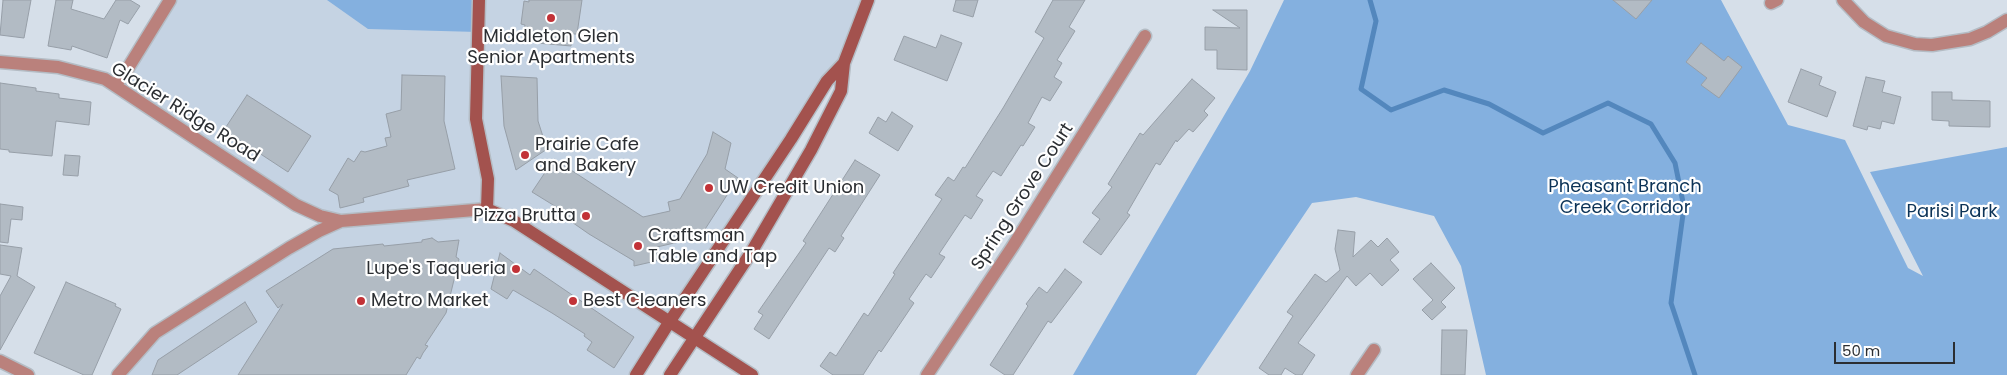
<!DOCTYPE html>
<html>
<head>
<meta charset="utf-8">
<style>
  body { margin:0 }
  #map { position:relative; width:2007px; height:375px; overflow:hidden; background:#d6dfe9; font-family:Poppins,sans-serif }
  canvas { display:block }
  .scale { position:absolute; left:1834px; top:342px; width:121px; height:22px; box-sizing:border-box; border:2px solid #2b2e32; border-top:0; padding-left:6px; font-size:15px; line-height:18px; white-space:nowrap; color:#2b2e32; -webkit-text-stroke:4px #fff; paint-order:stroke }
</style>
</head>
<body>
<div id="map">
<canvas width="2007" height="375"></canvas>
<div class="scale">50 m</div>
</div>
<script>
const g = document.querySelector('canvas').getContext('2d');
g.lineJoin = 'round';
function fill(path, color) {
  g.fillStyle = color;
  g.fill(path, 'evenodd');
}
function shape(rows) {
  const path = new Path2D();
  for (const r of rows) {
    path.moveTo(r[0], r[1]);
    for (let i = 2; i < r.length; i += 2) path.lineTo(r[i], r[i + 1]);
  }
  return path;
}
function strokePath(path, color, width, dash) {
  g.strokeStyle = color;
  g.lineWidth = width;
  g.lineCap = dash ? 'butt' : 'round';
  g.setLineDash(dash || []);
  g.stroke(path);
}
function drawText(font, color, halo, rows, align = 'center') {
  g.font = font + ' Poppins,sans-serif';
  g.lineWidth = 4.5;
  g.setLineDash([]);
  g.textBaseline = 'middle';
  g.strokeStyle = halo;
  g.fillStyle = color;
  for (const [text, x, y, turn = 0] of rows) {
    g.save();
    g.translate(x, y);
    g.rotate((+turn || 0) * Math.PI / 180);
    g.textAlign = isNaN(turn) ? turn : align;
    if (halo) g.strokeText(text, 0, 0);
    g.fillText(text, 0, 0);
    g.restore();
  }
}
fill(shape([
  [170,0,868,0,852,44,636,375,118,375,140,348,341,221,320,216,115,85]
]), '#c5d3e3');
fill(shape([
  [327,0,479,0,478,32,368,29],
  [1284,0,1721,0,1788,125,1845,140,1908,268,1923,276,1870,172,2007,147,2007,375,1486,375,1461,266,1434,216,1356,197,1312,203,1196,375,1073,375,1250,71]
]), '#84b0df');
strokePath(shape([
  [1370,0,1376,21,1361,89,1391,110,1444,90,1489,104,1543,133,1608,103,1651,124,1675,163,1684,207,1671,303,1695,375]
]), '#5387bd', 5);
const building = shape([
  [3,0,31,0,24,38,0,35,3,0],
  [56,0,73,0,71,9,104,19,116,0,130,0,140,6,128,24,120,20,107,58,72,46,71,50,48,46,56,0],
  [529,0,582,0,577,34,572,34,571,46,537,43,537,40,523,38,525,25,521,24,524,1,529,2,529,0],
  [956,0,978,0,973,17,953,11,956,0],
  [1053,0,1085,0,1069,27,1075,31,1057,60,1062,63,1054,77,1062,82,1050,101,1042,97,1028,123,1035,127,1023,146,1021,145,1001,176,993,171,976,196,983,200,971,219,965,215,939,254,945,257,931,278,926,274,909,299,914,303,881,352,879,350,863,375,833,375,820,366,830,352,836,356,864,313,868,316,895,274,893,273,942,199,935,195,948,177,954,181,963,167,965,168,1003,108,1044,38,1035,32,1053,0],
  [1613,0,1652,0,1636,19,1613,0],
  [1213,10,1247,10,1247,70,1217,69,1217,50,1205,50,1205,27,1240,28,1213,10],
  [941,35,962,43,947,81,894,60,904,36,936,48,941,35],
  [1701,43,1724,61,1728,56,1742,67,1719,98,1701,85,1707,78,1686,62,1701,43],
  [1801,69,1822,77,1819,85,1836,92,1827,117,1788,102,1801,69],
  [402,75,445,76,444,121,455,169,407,180,409,186,363,198,364,202,340,208,338,195,329,190,348,158,354,162,361,151,365,152,387,146,385,138,391,137,386,114,401,110,402,75],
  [501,76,537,78,538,121,547,149,516,170,504,126,501,76],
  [1866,77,1885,81,1882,92,1901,97,1894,124,1882,121,1880,129,1868,126,1867,130,1853,126,1866,77],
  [1192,79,1215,98,1204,111,1208,115,1193,132,1189,129,1177,142,1176,140,1160,165,1156,163,1127,213,1130,215,1101,255,1083,242,1100,219,1092,213,1112,187,1108,184,1140,133,1143,135,1192,79],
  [0,83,36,88,36,91,59,94,59,98,91,102,89,125,56,121,52,156,9,152,9,150,0,149,0,83],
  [1932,92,1952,92,1952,100,1990,101,1990,127,1949,126,1949,121,1932,120,1932,92],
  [247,95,311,136,288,172,224,130,247,95],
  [892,112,913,126,898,151,869,133,878,117,886,122,892,112],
  [713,132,731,143,725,169,738,178,700,237,657,247,660,260,634,266,634,261,589,234,556,211,558,208,532,192,554,159,643,217,670,211,668,202,680,199,707,154,713,132],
  [65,155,80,156,78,176,63,175,65,155],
  [855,160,880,175,841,236,844,238,835,252,829,248,769,339,754,329,763,315,758,312,806,243,803,241,855,160],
  [0,204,23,207,22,220,11,219,8,243,0,242,0,204],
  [1338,230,1355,232,1353,257,1371,240,1378,247,1387,238,1399,252,1390,260,1399,270,1382,286,1370,273,1356,286,1347,276,1298,343,1315,355,1302,375,1296,375,1285,368,1281,375,1269,375,1259,368,1293,316,1287,312,1315,274,1326,282,1340,270,1335,249,1338,230],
  [432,238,438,242,459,240,456,257,459,259,446,313,425,345,428,346,423,353,420,359,417,357,406,375,238,375,283,304,278,308,266,291,333,249,383,244,384,246,422,242,422,240,432,238],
  [0,245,22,248,17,276,35,287,0,350,0,296,11,276,0,274,0,245],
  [500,253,530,275,534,269,634,337,614,368,587,350,592,342,584,336,585,334,552,313,513,290,507,299,491,289,500,253],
  [1431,263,1455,288,1441,302,1446,307,1432,320,1422,310,1433,300,1413,279,1431,263],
  [1065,269,1082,282,1051,323,1048,321,1013,375,1005,375,990,365,1028,306,1026,304,1039,287,1047,293,1065,269],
  [66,282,116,304,115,306,121,309,92,375,84,375,34,353,66,282],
  [245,302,257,322,177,375,152,375,158,360,245,302],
  [1442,330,1467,330,1465,375,1441,375,1442,330]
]);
fill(building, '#b2bbc4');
strokePath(building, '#979fa8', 1);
const street = shape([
  [1843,0,1864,22,1886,36,1915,44,1932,45,1970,39,1987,32,2007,20],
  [1771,3,1777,0],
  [0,62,58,67,105,79,296,205,320,216,341,221],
  [115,85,125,73,170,0],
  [0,361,28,375],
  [118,375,155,333,289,248,319,231,341,221,487,209],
  [927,375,1013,246,1145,36],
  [1357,375,1374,350]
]);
const secondary = shape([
  [479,0,476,119,488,179,487,209,514,221,752,375],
  [636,375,670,321,791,139,827,81,844,63],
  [670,375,752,251,811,150,841,91,844,63,868,0]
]);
strokePath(street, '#b4bcc4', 15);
strokePath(secondary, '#b4bcc4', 15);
strokePath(street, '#ba817c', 12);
strokePath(secondary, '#a3524e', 12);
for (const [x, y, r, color] of [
  [551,18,5,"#c23237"],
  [525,155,5,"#c23237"],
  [709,188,5,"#c23237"],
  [586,216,5,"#c23237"],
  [638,246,5,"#c23237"],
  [516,269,5,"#c23237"],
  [361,301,5,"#c23237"],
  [573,301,5,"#c23237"]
]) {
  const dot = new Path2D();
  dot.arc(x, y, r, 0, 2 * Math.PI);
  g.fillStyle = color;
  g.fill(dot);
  strokePath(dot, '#fff', 2);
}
drawText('18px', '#2b2e32', '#fff', [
  ["Middleton Glen",551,37,"center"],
  ["Senior Apartments",551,58,"center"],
  ["Prairie Cafe",535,145],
  ["and Bakery",535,166],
  ["UW Credit Union",719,188],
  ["Pizza Brutta",576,216,"right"],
  ["Craftsman",648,236],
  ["Table and Tap",648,257],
  ["Lupe's Taqueria",506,269,"right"],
  ["Metro Market",371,301],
  ["Best Cleaners",583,301]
], 'left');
drawText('18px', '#2b2e32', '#fff', [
  ["Glacier Ridge Road",185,113,32],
  ["Spring Grove Court",1023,197,-57]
]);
drawText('18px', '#0c3357', '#fff', [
  ["Pheasant Branch",1625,187],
  ["Creek Corridor",1625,208],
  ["Parisi Park",1952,212]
]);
</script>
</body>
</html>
